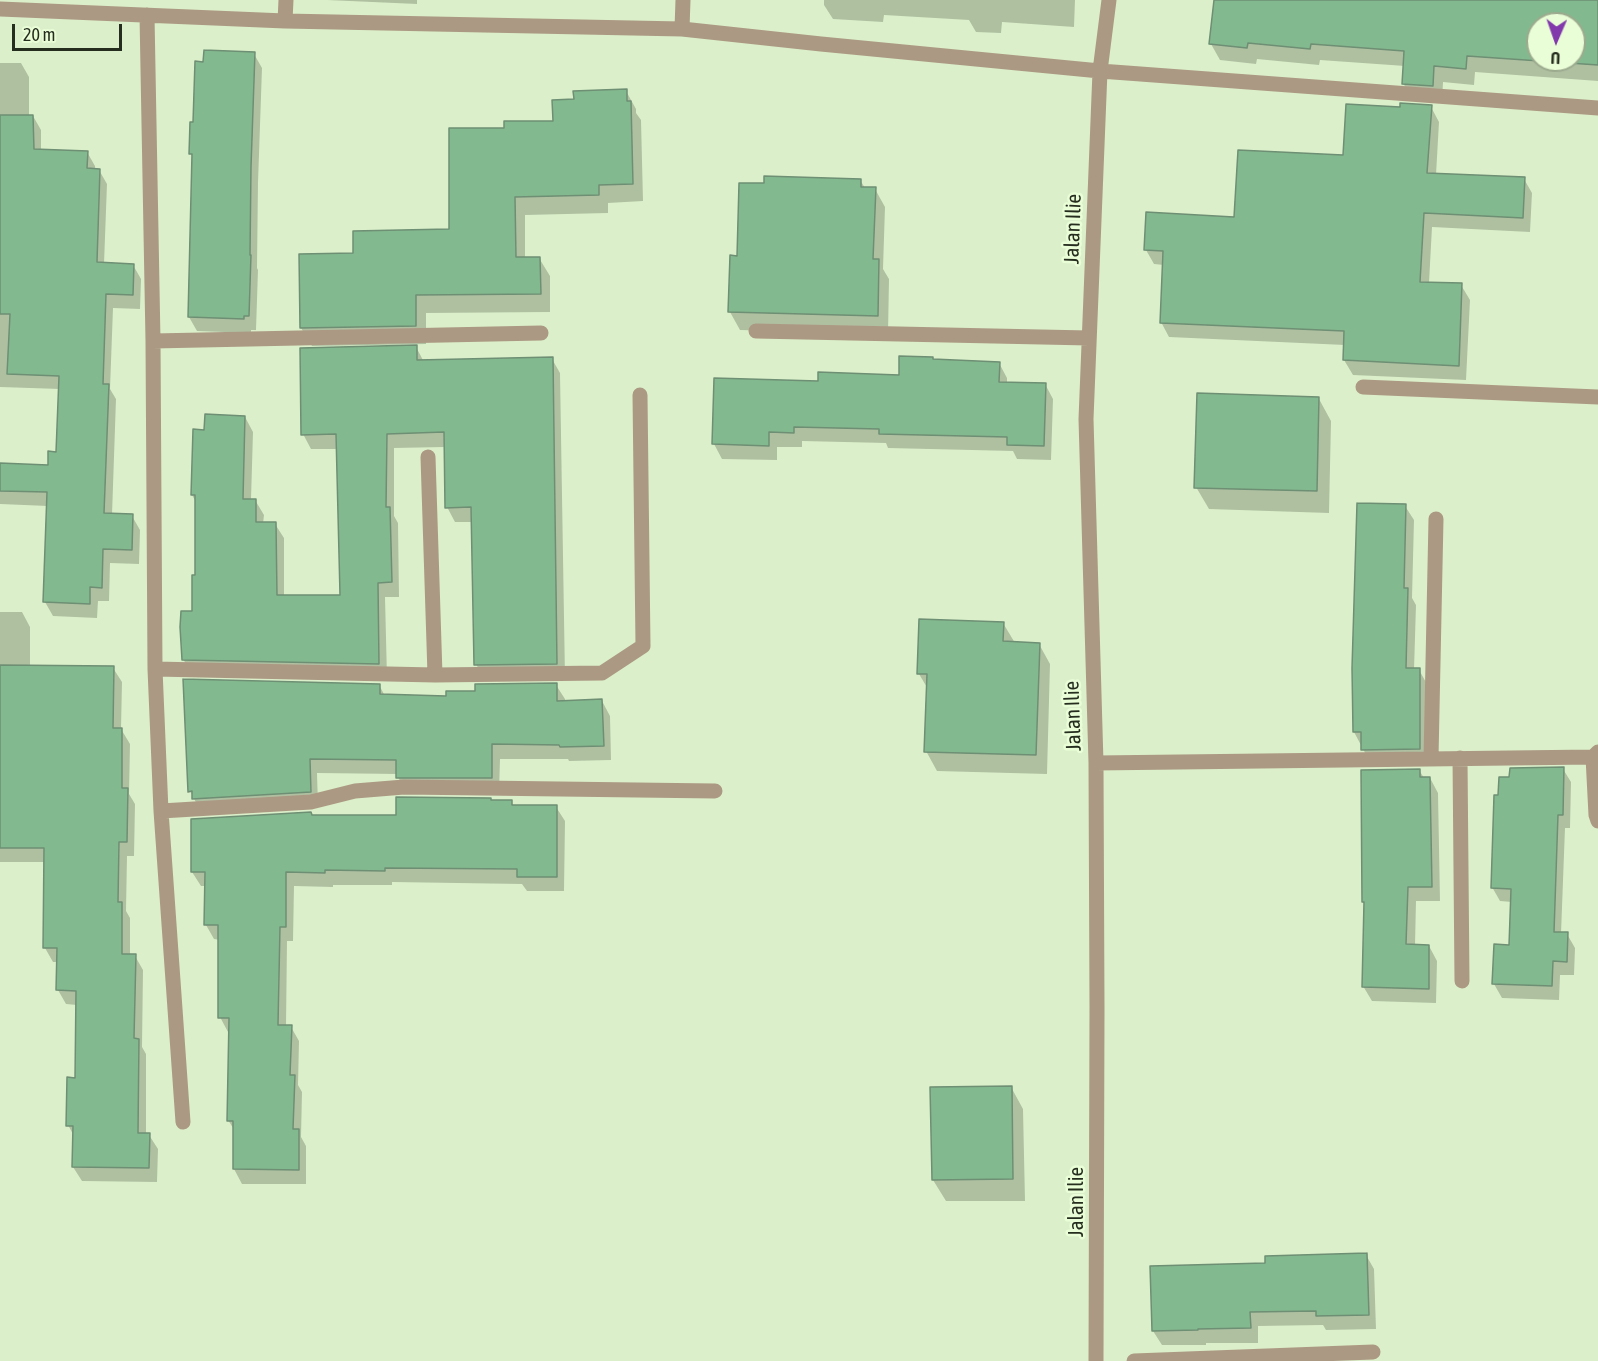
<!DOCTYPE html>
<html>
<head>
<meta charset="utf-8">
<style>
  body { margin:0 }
  #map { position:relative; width:1598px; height:1361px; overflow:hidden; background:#dbf0ca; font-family:"Asap Condensed",sans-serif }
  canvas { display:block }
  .north { position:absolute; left:1526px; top:12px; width:60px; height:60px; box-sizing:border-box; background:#e9fdd7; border:2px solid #9baa8d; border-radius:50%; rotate:182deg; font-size:16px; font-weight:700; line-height:24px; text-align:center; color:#252d1e }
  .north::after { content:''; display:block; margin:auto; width:21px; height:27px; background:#8139ab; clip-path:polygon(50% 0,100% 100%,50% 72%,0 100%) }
  .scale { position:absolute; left:12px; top:24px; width:110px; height:27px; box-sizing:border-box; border:3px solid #252d1e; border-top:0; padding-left:8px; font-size:18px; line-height:21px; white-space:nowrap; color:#252d1e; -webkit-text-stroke:4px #e9fdd7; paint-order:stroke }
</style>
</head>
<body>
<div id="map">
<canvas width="1598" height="1361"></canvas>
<div class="north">U</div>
<div class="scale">20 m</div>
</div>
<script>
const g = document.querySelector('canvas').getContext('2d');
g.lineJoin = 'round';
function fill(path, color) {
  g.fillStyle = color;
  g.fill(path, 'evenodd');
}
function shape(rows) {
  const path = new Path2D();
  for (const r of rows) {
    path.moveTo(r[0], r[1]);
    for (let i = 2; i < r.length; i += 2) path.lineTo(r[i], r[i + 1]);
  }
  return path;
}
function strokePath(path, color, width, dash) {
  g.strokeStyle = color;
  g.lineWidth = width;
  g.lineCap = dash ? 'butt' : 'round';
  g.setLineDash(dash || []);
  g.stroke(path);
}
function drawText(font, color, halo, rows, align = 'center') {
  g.font = font + ' "Asap Condensed",sans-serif';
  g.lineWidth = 5;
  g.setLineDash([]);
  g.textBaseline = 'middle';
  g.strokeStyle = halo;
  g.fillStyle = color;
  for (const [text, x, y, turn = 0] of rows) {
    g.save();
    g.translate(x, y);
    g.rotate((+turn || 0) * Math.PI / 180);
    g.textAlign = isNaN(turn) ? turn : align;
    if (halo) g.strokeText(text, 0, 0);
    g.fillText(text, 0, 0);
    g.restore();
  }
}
fill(shape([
  [327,0,417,0,417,4],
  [824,0,1075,0,1074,27,1002,22,1001,33,976,32,969,20,884,15,883,22,833,19,824,5],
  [1215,0,1598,0,1598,81,1475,72,1474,85,1443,82,1442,102,1413,100,1403,83,1405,66,1320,60,1319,65,1257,59,1256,64,1220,60,1211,44],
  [1538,24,1574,24,1574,60,1538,60],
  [254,54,262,68,258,183,257,268,258,270,256,330,251,330,251,333,197,331,189,317,194,159,190,153,205,63],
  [0,63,21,63,29,77,29,116,33,116,41,130,41,151,87,152,95,166,95,170,99,170,107,184,104,264,133,265,141,279,140,309,113,308,110,389,116,399,112,515,132,516,140,530,139,564,110,563,109,601,98,601,97,618,53,616,45,602,48,506,0,504,0,464,49,466,58,453,60,389,0,387],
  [626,91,636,109,636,113,641,120,643,201,608,203,608,213,525,215,525,258,539,258,550,276,550,312,426,313,426,344,312,346,301,328,355,255,451,231,506,129,554,123,575,101],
  [1431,107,1439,122,1436,175,1524,179,1532,193,1530,232,1432,227,1429,283,1461,285,1470,300,1466,380,1353,375,1344,360,1345,345,1169,337,1161,322,1164,265,1154,264,1146,250,1236,218,1344,157,1401,109],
  [860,180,865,188,875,189,885,207,883,269,889,279,888,334,740,330,730,312,738,257],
  [416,347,424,362,552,359,560,373,565,678,484,679,476,664,473,522,455,522,447,507,445,447,394,448,394,516,398,523,399,597,385,597,387,678,192,674,183,659,194,612,197,577,196,502,192,495,206,431,245,417,253,432,251,500,255,500,264,515,263,524,275,524,284,538,284,597,341,597,338,449,311,449,303,434],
  [934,361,999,363,1007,378,1007,383,1045,384,1053,399,1051,460,1017,459,1013,451,888,448,886,443,802,441,802,447,777,447,777,460,722,459,714,444,819,382,900,376],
  [1319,399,1331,421,1329,513,1209,509,1196,487],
  [1405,506,1414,520,1412,598,1416,605,1414,670,1419,670,1427,684,1428,764,1371,764,1354,732],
  [0,612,22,612,30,627,30,667,113,668,122,682,121,729,130,744,129,794,135,804,134,856,127,856,126,911,130,918,130,956,135,956,143,970,142,1047,146,1054,146,1135,149,1135,158,1149,157,1182,82,1181,73,1167,74,1136,68,1125,76,1079,77,1005,66,1004,58,990,58,962,53,962,45,948,45,862,0,862],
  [1003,623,1015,643,1039,644,1050,664,1047,774,937,771,926,751,928,689,919,674],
  [379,685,385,696,448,697,476,693,556,685,565,699,565,702,602,701,610,716,611,760,569,761,568,759,500,759,499,793,406,792,398,777,398,774,317,773,318,806,202,814,190,791],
  [1563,769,1571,782,1570,828,1565,828,1561,934,1567,934,1575,948,1574,975,1560,975,1559,1000,1502,998,1494,984,1510,946,1512,902,1500,901,1492,887,1500,796,1511,779],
  [1419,770,1424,778,1430,778,1438,793,1440,901,1416,901,1415,946,1429,946,1437,961,1436,1003,1372,1001,1363,986,1365,905,1363,902],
  [491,801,511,801,514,807,556,807,565,821,564,891,527,891,522,884,392,882,392,885,333,885,333,887,294,886,293,941,287,941,286,1027,291,1027,299,1041,298,1085,302,1092,301,1137,306,1146,306,1184,242,1184,234,1169,235,1131,228,1120,230,1032,228,1032,220,1017,220,940,214,939,206,925,206,886,201,886,192,872,312,816,397,817],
  [1011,1087,1023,1109,1025,1201,946,1201,933,1180],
  [1366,1255,1374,1269,1376,1329,1326,1330,1323,1325,1258,1326,1258,1343,1206,1343,1206,1345,1162,1345,1153,1331,1267,1265]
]), '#0003');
const building = shape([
  [1214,0,1598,0,1598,65,1467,56,1466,69,1434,66,1433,86,1402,84,1404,51,1311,44,1310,49,1248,43,1247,48,1209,44,1214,0],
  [1538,24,1574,24,1574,60,1538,60,1538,24],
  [204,50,255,52,251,167,250,255,251,255,249,316,244,316,244,319,188,317,192,154,189,154,190,122,193,122,195,61,203,62,204,50],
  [627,89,627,101,631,101,633,184,599,185,599,195,515,197,516,257,540,257,541,294,416,295,416,326,300,328,299,254,353,253,353,231,449,229,449,128,504,128,504,121,553,121,552,100,574,99,573,91,627,89],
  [1400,103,1432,105,1427,173,1525,177,1523,218,1424,213,1420,282,1462,283,1459,366,1343,360,1344,331,1160,323,1163,251,1144,250,1146,212,1234,217,1238,150,1343,155,1346,104,1400,107,1400,103],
  [0,115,33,115,34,149,88,151,87,168,100,169,97,262,134,264,133,295,106,294,103,384,109,384,104,513,133,514,132,550,103,549,102,588,90,587,90,604,43,602,47,492,0,491,0,463,48,465,48,451,56,452,59,376,7,374,10,314,0,314,0,115],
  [764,176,861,179,861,187,876,187,873,259,879,259,878,316,728,312,730,255,737,256,739,183,764,183,764,176],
  [417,345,417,360,553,357,557,664,474,665,471,507,445,508,444,432,387,434,386,507,390,507,392,582,378,583,379,664,182,660,180,627,181,611,192,611,192,575,195,575,195,495,191,495,193,429,204,430,205,414,245,416,243,499,256,499,256,522,276,522,277,595,340,595,336,434,301,435,300,348,417,345],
  [899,356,933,357,933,359,1000,362,999,382,1046,383,1044,446,1007,445,1007,437,879,434,879,429,794,427,794,433,769,432,769,446,712,444,714,378,818,381,818,372,899,375,899,356],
  [1197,393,1319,397,1317,491,1194,488,1197,393],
  [1357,503,1406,504,1404,588,1408,588,1406,668,1420,668,1420,749,1361,750,1361,732,1353,732,1352,668,1357,503],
  [919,619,1004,622,1003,641,1040,643,1036,755,924,752,927,674,917,674,919,619],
  [0,665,114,666,113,728,122,728,122,788,128,788,127,842,119,842,118,902,122,902,122,954,136,954,134,1038,139,1039,138,1133,150,1133,149,1168,72,1167,73,1126,66,1126,67,1077,75,1078,76,991,56,990,57,948,43,948,44,848,0,848,0,665],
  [183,679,380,684,380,694,446,696,446,691,475,691,475,684,557,683,557,701,602,699,604,746,560,747,559,745,492,744,492,778,396,778,396,760,310,759,311,792,192,799,192,791,188,792,183,679],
  [1564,767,1563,815,1558,815,1554,932,1568,932,1567,962,1553,961,1552,986,1492,984,1494,944,1509,945,1511,889,1491,888,1494,795,1498,795,1499,777,1509,777,1510,768,1564,767],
  [1420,769,1420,777,1430,777,1432,887,1408,887,1406,944,1429,945,1429,989,1362,987,1364,902,1362,902,1361,770,1420,769],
  [396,797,491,798,491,800,512,800,512,805,557,805,557,877,517,877,517,869,385,868,385,871,325,870,325,873,286,872,286,927,280,927,278,1025,292,1025,290,1075,295,1075,293,1129,299,1129,299,1170,233,1169,233,1121,227,1121,229,1018,218,1018,218,925,204,925,205,872,191,872,191,819,311,812,312,815,396,815,396,797],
  [1012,1086,1013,1179,932,1180,930,1087,1012,1086],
  [1367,1253,1369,1315,1316,1316,1316,1311,1250,1312,1251,1328,1198,1329,1198,1330,1152,1331,1150,1266,1265,1263,1265,1256,1367,1253]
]);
fill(building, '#83b98e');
strokePath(building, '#6e8f74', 1.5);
strokePath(shape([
  [0,9,285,21,682,29,821,44,1100,71,1598,108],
  [147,15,153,341,155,669,161,811,183,1122],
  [285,21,286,0],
  [682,29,683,0],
  [756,331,1089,338],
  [153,341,541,333],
  [1363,387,1598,397],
  [428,457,435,675],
  [155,669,435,675,602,673,643,646,640,395],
  [1593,757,1596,815,1598,821],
  [1431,758,1436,519],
  [1460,758,1462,981],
  [1096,763,1593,757,1598,752],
  [161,811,311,802,355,791,404,787,715,791],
  [1096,1361,1097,1008,1096,763,1086,419,1100,71,1109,0],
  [1134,1361,1373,1352]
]), '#ac9984', 15);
drawText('21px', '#252d1e', '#e9fdd7', [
  ["Jalan Ilie",1073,229,-88],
  ["Jalan Ilie",1073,716,-92],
  ["Jalan Ilie",1076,1202,-90]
]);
</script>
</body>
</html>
